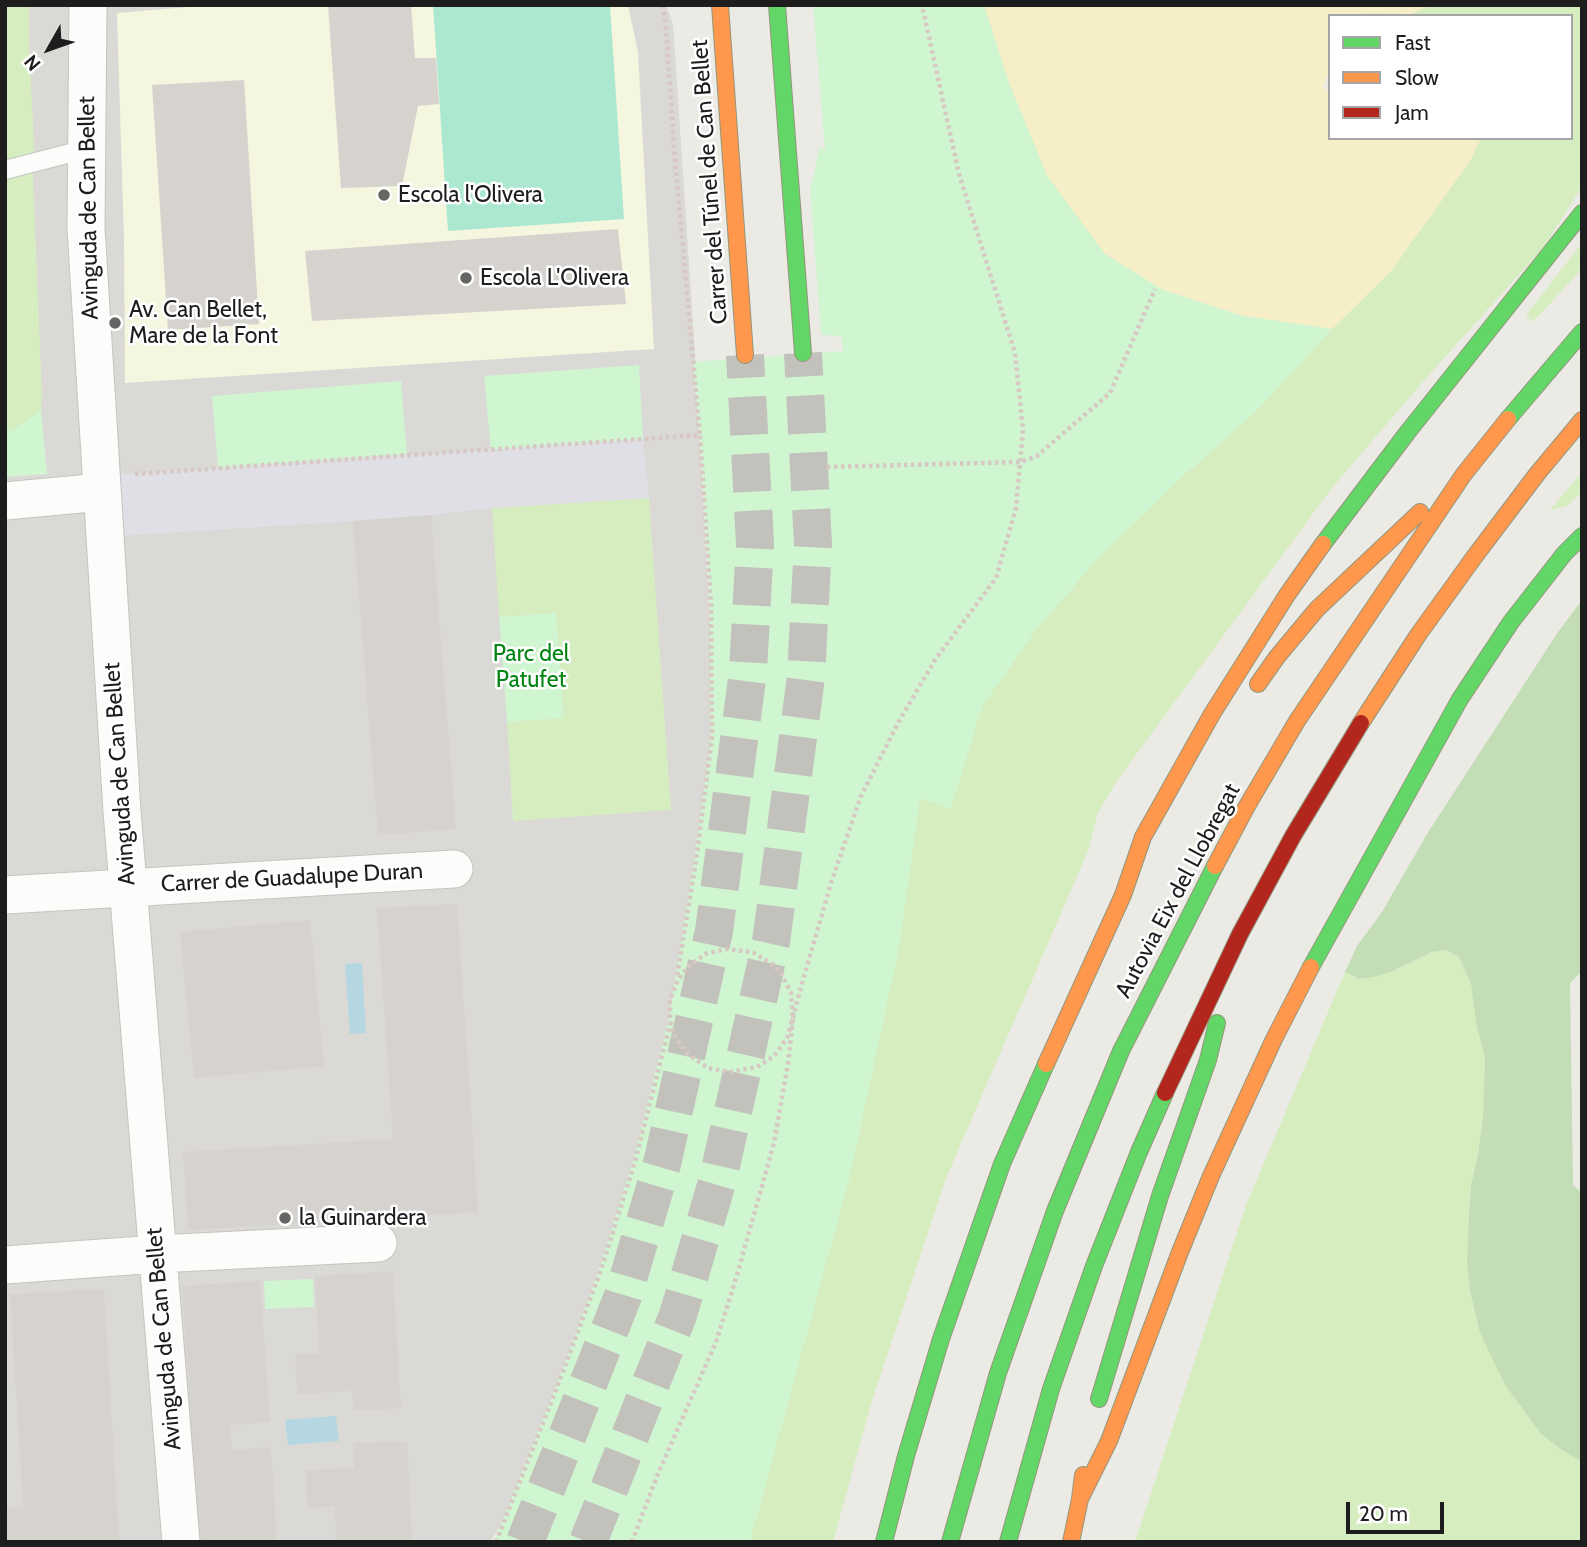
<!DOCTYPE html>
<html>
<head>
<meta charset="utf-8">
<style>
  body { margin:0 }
  #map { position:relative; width:1587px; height:1547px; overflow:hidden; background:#eceae4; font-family:Cabin,sans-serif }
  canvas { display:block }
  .frame { position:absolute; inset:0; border:7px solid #1d1d1d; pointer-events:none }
  .legend { position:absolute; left:1328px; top:14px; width:245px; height:126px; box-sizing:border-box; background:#fff; border:2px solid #a5a5a5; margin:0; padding:9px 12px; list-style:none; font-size:21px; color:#1d1d1d }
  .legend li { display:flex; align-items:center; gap:14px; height:35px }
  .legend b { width:35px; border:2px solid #a5a5a5 }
  .north { position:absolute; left:14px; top:14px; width:70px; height:70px; -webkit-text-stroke:5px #fff; paint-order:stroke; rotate:230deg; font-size:19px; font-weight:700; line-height:28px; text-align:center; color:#1d1d1d }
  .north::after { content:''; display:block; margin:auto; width:24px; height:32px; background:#1d1d1d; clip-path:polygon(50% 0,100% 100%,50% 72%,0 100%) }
  .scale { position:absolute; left:1346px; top:1502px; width:98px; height:32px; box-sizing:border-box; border:4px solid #1d1d1d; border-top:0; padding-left:9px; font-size:21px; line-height:24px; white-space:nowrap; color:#1d1d1d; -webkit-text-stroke:5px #fff; paint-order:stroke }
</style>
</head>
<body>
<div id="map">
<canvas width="1587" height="1547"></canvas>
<div class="frame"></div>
<ul class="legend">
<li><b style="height:9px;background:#63d668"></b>Fast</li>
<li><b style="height:9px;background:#ff974d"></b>Slow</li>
<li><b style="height:9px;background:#b3261e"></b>Jam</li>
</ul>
<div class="north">N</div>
<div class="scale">20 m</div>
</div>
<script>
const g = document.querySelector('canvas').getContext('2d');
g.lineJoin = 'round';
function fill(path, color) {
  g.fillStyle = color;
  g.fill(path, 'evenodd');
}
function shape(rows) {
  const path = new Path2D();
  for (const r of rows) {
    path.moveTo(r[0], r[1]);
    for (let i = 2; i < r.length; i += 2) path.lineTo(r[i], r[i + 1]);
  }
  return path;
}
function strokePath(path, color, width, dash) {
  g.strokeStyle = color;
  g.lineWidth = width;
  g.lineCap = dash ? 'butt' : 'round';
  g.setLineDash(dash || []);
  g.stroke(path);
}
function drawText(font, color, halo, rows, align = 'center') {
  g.font = font + ' Cabin,sans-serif';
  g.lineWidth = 5;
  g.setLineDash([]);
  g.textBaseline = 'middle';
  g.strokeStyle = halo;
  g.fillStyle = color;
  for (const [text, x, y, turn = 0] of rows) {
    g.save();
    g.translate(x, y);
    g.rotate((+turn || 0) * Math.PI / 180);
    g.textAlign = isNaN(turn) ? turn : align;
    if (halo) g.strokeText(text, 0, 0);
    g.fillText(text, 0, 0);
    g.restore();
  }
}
fill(shape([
  [5,5,666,5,673,24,695,354,716,735,667,1060,532,1476,490,1542,5,1542]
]), '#dbd9d6');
fill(shape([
  [214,5,628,5,638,52,654,349,125,383,124,239,117,13]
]), '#f5f6df');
fill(shape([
  [5,5,29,5,29,48,34,143,33,178,42,395,41,409,28,420,11,430,5,430],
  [984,5,1009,83,1105,254,1163,290,1243,316,1332,329,1391,271,1470,161,1481,138,1571,138,1571,16,1362,16,1365,13,1411,14,1430,5,1582,5,1582,187,1542,249,1428,376,1331,489,1116,782,1097,815,1089,849,946,1178,871,1404,833,1542,656,1542],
  [1582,243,1582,269,1533,322,1526,315],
  [1582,472,1582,492,1567,506,1550,510],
  [649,498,671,810,513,821,507,722,564,717,556,613,499,617,492,508],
  [1446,950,1459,957,1471,984,1477,1028,1485,1057,1483,1117,1478,1154,1471,1186,1469,1213,1467,1262,1470,1291,1480,1333,1505,1385,1541,1434,1562,1450,1582,1462,1582,1542,1135,1542,1246,1205,1345,972,1359,979,1391,972,1432,952]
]), '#d6edc0');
fill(shape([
  [1582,600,1582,971,1570,983,1573,1185,1582,1193,1582,1462,1562,1450,1541,1434,1505,1385,1480,1333,1470,1291,1467,1262,1469,1213,1471,1186,1478,1154,1483,1117,1485,1057,1477,1028,1471,984,1459,957,1446,950,1432,952,1391,972,1373,977,1359,979,1345,972,1357,946,1382,912,1427,834,1558,632]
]), '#c3ddb7');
fill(shape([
  [984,5,1430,5,1411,14,1365,13,1362,16,1330,16,1330,68,1323,87,1330,95,1330,138,1481,138,1470,161,1391,271,1332,329,1243,316,1163,290,1105,254,1047,176,1009,83]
]), '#f6eec7');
fill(shape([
  [813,5,984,5,1009,83,1047,176,1105,254,1163,290,1243,316,1332,329,1257,411,1182,477,1095,562,1036,630,982,707,951,809,920,798,899,948,850,1176,750,1542,494,1542,557,1384,599,1270,634,1157,669,1018,694,861,711,738,710,605,701,455,693,362,843,351,841,337,821,334,810,189,820,147,825,151],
  [639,365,643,439,491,450,484,376],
  [401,381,407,454,218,468,212,396],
  [41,409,47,474,5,477,5,430,11,430,28,420],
  [556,613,564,718,507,722,499,617],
  [313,1279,314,1307,265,1309,264,1281]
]), '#d0f5d1');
fill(shape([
  [433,5,610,5,624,219,448,231]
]), '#ace8d0');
fill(shape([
  [643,439,649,498,492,508,431,515,353,521,104,537,101,476]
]), '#e0dfe5');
fill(shape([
  [362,963,366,1033,350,1034,345,964],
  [336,1416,339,1441,288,1445,285,1420]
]), '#b5d7e2');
fill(shape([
  [328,5,411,5,415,58,436,58,439,104,418,106,402,186,341,188],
  [244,80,259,324,168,330,152,85],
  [618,229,626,304,312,321,305,251],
  [431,515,456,829,378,835,353,521],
  [457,904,478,1212,188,1230,183,1152,393,1139,377,908],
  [310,920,324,1066,194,1078,180,932],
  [393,1271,401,1408,353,1411,352,1391,297,1394,295,1354,319,1353,315,1276],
  [260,1281,270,1422,230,1425,232,1450,271,1447,277,1542,199,1542,182,1286],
  [104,1289,119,1542,5,1542,5,1508,23,1507,10,1294],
  [407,1442,412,1542,336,1542,335,1506,307,1508,306,1470,354,1468,353,1443]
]), '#d6d3cf');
strokePath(shape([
  [525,1542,623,1296,662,1164,714,931,748,671,755,544,745,355],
  [588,1542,678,1315,718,1179,771,942,806,677,813,544,803,353]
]), '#c3c1bc', 38, [38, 19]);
const lane = shape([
  [5,170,86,149]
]);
const street = shape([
  [88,5,86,228,122,811,181,1542],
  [5,501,102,492],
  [5,895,454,869],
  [5,1265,157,1254,378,1243]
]);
const fast = shape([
  [777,5,803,353],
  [1508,419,1582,332],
  [1323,544,1407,433,1582,213],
  [1311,967,1460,699,1511,622,1564,554,1582,536],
  [1099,1399,1160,1196,1208,1060,1217,1023],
  [884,1542,906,1456,941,1339,1002,1164,1046,1064],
  [950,1542,998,1373,1055,1211,1121,1051,1215,866],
  [1008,1542,1051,1389,1094,1266,1139,1152,1165,1093]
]);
const slow = shape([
  [720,5,745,355],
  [1258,684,1277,657,1317,609,1420,512],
  [1361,723,1418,635,1475,556,1537,474,1582,420],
  [1215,866,1247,806,1297,721,1464,474,1508,419],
  [1046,1064,1123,895,1143,837,1212,714,1287,595,1323,544],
  [1080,1499,1109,1441,1180,1252,1211,1176,1274,1039,1311,967],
  [1071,1542,1080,1499,1083,1475]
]);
const jam = shape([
  [1165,1093,1240,934,1293,836,1361,723]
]);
strokePath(lane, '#c4c4c1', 20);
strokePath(street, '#c4c4c1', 39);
strokePath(fast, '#93967c', 18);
strokePath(slow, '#93967c', 18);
strokePath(jam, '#93967c', 18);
strokePath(shape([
  [663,5,666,26,674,148,700,437],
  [827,467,1021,462,1037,456,1110,393,1155,289],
  [135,474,700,435,711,605,712,738,696,861,677,977],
  [496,1542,558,1385,601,1270,636,1158,670,1024],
  [632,1542,657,1476,716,1342,737,1275,774,1143,788,1064,793,1018,791,993,781,973,771,963,752,952,726,949,705,954,688,967,679,978,670,999,670,1020,675,1037,688,1054,708,1068,729,1072,757,1067,774,1056,787,1038,793,1018,801,987,831,883,861,796,899,721,935,660,996,578,1016,508,1023,430,1015,353,959,174,922,5]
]), '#d7c8c4', 4.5, [3.5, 3.5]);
strokePath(lane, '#fcfcfb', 18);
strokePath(street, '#fcfcfb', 37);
strokePath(fast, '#63d668', 16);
strokePath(slow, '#ff974d', 16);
strokePath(jam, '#b3261e', 16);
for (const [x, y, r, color] of [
  [384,195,7,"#656563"],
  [466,278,7,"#656563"],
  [115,323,7,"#656563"],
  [285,1218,7,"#656563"]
]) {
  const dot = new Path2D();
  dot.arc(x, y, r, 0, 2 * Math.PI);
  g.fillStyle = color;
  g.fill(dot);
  strokePath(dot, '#fff', 2.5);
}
drawText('23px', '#1d1d1d', '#fff', [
  ["Carrer del Túnel de Can Bellet",710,182,-94],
  ["Avinguda de Can Bellet",89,208,-91],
  ["Avinguda de Can Bellet",120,774,-94],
  ["Carrer de Guadalupe Duran",292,878,-3],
  ["Autovia Eix del Llobregat",1178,891,-62],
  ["Avinguda de Can Bellet",164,1339,-95]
]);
drawText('23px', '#1d1d1d', '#fff', [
  ["Escola l'Olivera",398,195],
  ["Escola L'Olivera",480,278],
  ["Av. Can Bellet,",129,310],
  ["Mare de la Font",129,336],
  ["la Guinardera",299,1218]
], 'left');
drawText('23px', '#018412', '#fff', [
  ["Parc del",531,654],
  ["Patufet",531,680]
]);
</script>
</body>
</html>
